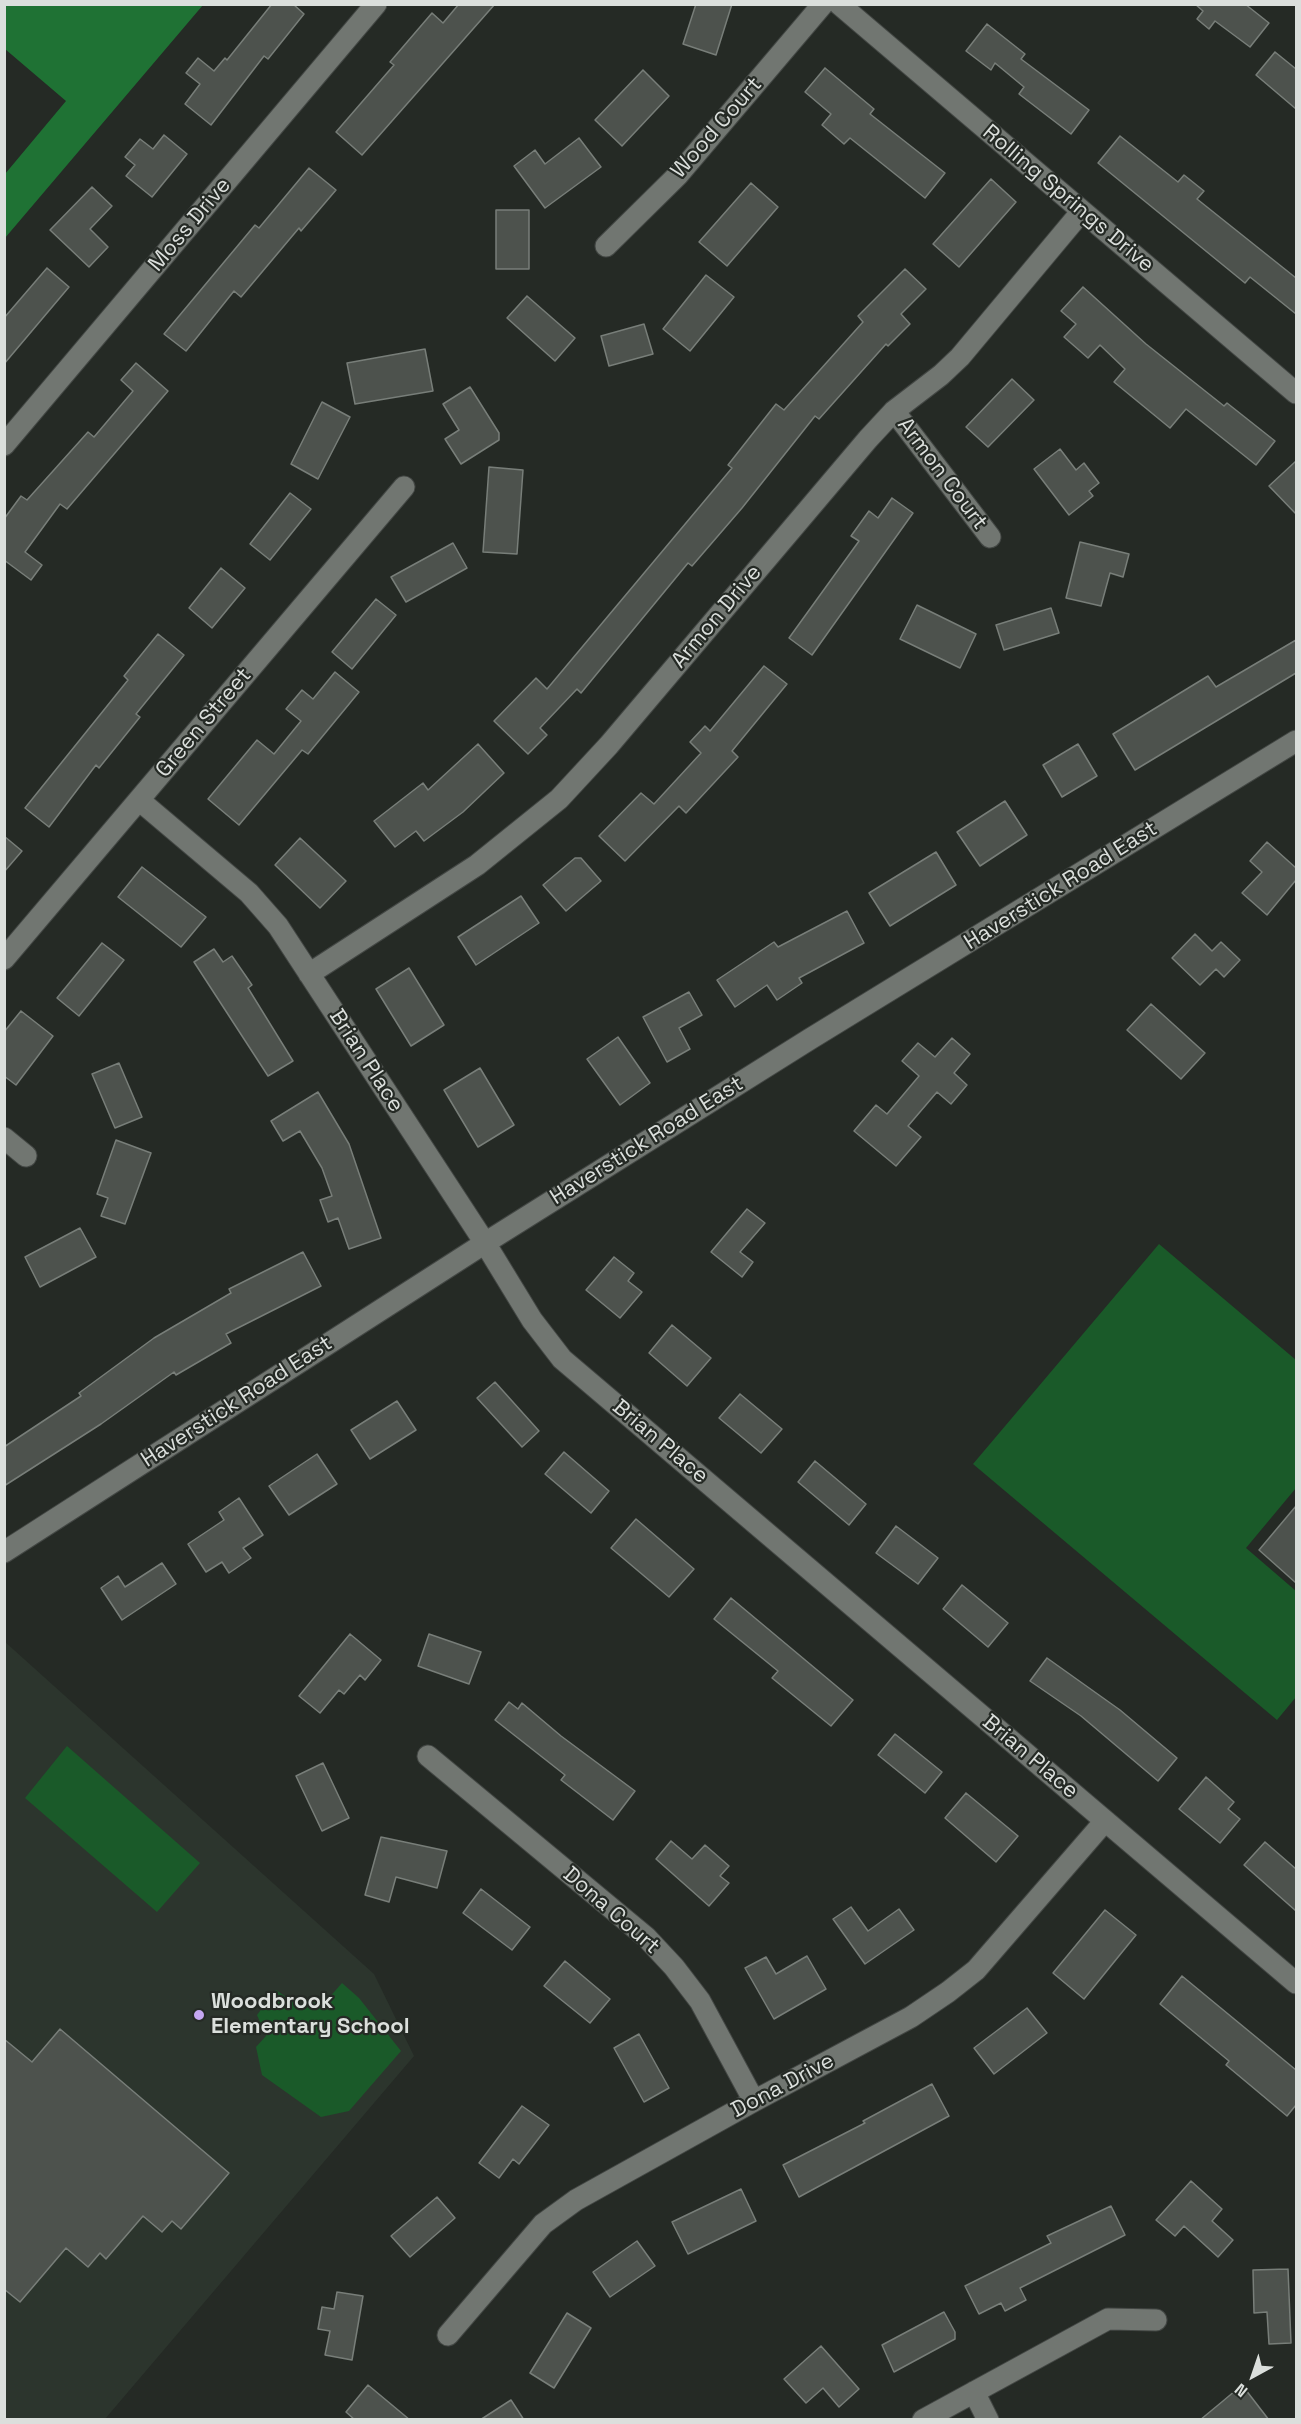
<!DOCTYPE html>
<html>
<head>
<meta charset="utf-8">
<style>
  body { margin:0 }
  #map { position:relative; width:1301px; height:2424px; overflow:hidden; background:#252a25; font-family:"Space Grotesk",sans-serif }
  canvas { display:block }
  .frame { position:absolute; inset:0; border:6px solid #dbdfdc; pointer-events:none }
  .north { position:absolute; left:1223px; top:2346px; width:60px; height:60px; -webkit-text-stroke:4px #252a25; paint-order:stroke; rotate:220deg; font-size:16px; font-weight:700; line-height:24px; text-align:center; color:#dbdfdc }
  .north::after { content:''; display:block; margin:auto; width:21px; height:27px; background:#dbdfdc; clip-path:polygon(50% 0,100% 100%,50% 72%,0 100%) }
</style>
</head>
<body>
<div id="map">
<canvas width="1301" height="2424"></canvas>
<div class="frame"></div>
<div class="north">N</div>
</div>
<script>
const g = document.querySelector('canvas').getContext('2d');
g.lineJoin = 'round';
function fill(path, color) {
  g.fillStyle = color;
  g.fill(path, 'evenodd');
}
function shape(rows) {
  const path = new Path2D();
  for (const r of rows) {
    path.moveTo(r[0], r[1]);
    for (let i = 2; i < r.length; i += 2) path.lineTo(r[i], r[i + 1]);
  }
  return path;
}
function strokePath(path, color, width, dash) {
  g.strokeStyle = color;
  g.lineWidth = width;
  g.lineCap = dash ? 'butt' : 'round';
  g.setLineDash(dash || []);
  g.stroke(path);
}
function drawText(font, color, halo, rows, align = 'center') {
  g.font = font + ' "Space Grotesk",sans-serif';
  g.lineWidth = 4.5;
  g.setLineDash([]);
  g.textBaseline = 'middle';
  g.strokeStyle = halo;
  g.fillStyle = color;
  for (const [text, x, y, turn = 0] of rows) {
    g.save();
    g.translate(x, y);
    g.rotate((+turn || 0) * Math.PI / 180);
    g.textAlign = isNaN(turn) ? turn : align;
    if (halo) g.strokeText(text, 0, 0);
    g.fillText(text, 0, 0);
    g.restore();
  }
}
fill(shape([
  [4,1641,374,1974,414,2056,105,2419,5,2419]
]), '#2c352d');
fill(shape([
  [1159,1244,1296,1360,1296,1488,1246,1548,1296,1591,1296,1697,1277,1720,973,1464],
  [67,1746,200,1863,157,1912,25,1798],
  [342,1983,359,1998,401,2051,349,2111,321,2117,262,2075,256,2047,266,2036,257,2015,276,1990,299,2006,328,1999]
]), '#1a5a29');
fill(shape([
  [5,4,203,5,5,238,5,174,66,101,5,49]
]), '#1f7234');
const building = shape([
  [272,4,293,4,304,14,268,59,264,56,211,125,185,104,200,84,186,73,198,58,214,71,225,58,227,60,272,4],
  [459,4,495,4,362,155,336,132,394,65,390,62,432,13,443,23,459,4],
  [696,4,732,4,716,55,683,44,696,4],
  [1195,4,1245,4,1269,23,1250,47,1215,21,1209,29,1197,19,1203,11,1195,4],
  [987,24,1025,54,1021,59,1089,110,1071,134,1019,94,1024,87,995,63,991,70,966,51,987,24],
  [1275,52,1296,69,1296,109,1256,75,1275,52],
  [825,68,874,109,870,114,945,173,925,198,850,138,844,144,822,125,831,114,805,92,825,68],
  [643,70,669,96,622,146,595,120,643,70],
  [164,135,187,154,152,197,126,176,135,165,125,157,140,139,153,149,164,135],
  [1120,136,1178,182,1184,175,1204,191,1197,199,1296,278,1296,314,1250,277,1245,283,1098,163,1120,136],
  [579,138,601,167,545,208,514,166,535,150,545,164,579,138],
  [309,168,336,190,301,231,299,228,241,297,234,291,186,351,164,334,255,225,259,228,309,168],
  [991,179,1016,202,959,267,933,244,991,179],
  [751,183,778,207,727,266,699,242,751,183],
  [92,187,112,206,90,229,108,247,89,267,50,230,92,187],
  [496,210,529,210,529,269,496,269,496,210],
  [47,268,69,287,4,364,4,318,47,268],
  [905,269,926,289,901,314,910,324,888,346,886,344,819,419,815,416,742,508,692,566,688,563,581,693,577,689,540,728,547,735,528,754,494,721,536,678,547,689,732,468,728,465,776,404,784,410,863,322,858,316,905,269],
  [706,275,734,297,690,351,663,329,706,275],
  [1083,287,1146,344,1224,406,1227,403,1275,441,1256,465,1186,409,1170,428,1114,382,1125,369,1100,345,1088,358,1064,337,1076,324,1061,311,1083,287],
  [527,296,575,338,555,361,507,318,527,296],
  [644,324,653,354,609,366,601,336,644,324],
  [425,349,433,391,355,404,347,363,425,349],
  [136,363,168,391,67,509,60,504,25,552,42,565,31,580,4,560,4,519,21,496,27,500,88,432,94,437,133,391,121,380,136,363],
  [1012,379,1034,400,988,447,966,427,1012,379],
  [470,387,499,433,499,440,461,464,445,439,459,430,443,404,470,387],
  [322,402,350,417,318,479,291,464,322,402],
  [1060,449,1076,470,1084,463,1099,483,1089,491,1093,496,1069,515,1034,469,1060,449],
  [1296,461,1296,514,1269,486,1296,461],
  [489,467,523,470,517,554,483,552,489,467],
  [290,493,311,509,270,560,250,544,290,493],
  [892,498,913,513,812,655,789,638,859,541,851,536,869,511,878,518,892,498],
  [1080,542,1129,554,1123,577,1110,573,1101,606,1066,598,1080,542],
  [453,543,467,568,406,602,391,577,453,543],
  [221,568,245,588,212,628,189,608,221,568],
  [376,599,396,615,352,669,332,652,376,599],
  [917,605,976,634,960,668,900,639,917,605],
  [1051,608,1059,633,1004,650,996,625,1051,608],
  [158,634,184,655,136,714,140,717,99,768,96,765,49,827,25,808,128,680,124,676,158,634],
  [1296,640,1296,673,1135,770,1113,734,1208,676,1216,687,1296,640],
  [764,666,787,684,732,751,738,757,686,813,679,806,625,861,599,836,641,793,654,804,701,753,690,742,705,726,710,731,764,666],
  [335,672,359,692,308,754,302,750,239,825,208,799,257,740,274,754,301,721,286,709,302,690,313,699,335,672],
  [478,744,504,773,463,812,424,841,416,831,395,847,374,821,423,783,428,790,478,744],
  [1078,744,1097,776,1062,797,1043,765,1078,744],
  [1005,801,1027,835,980,866,957,832,1005,801],
  [4,836,22,851,4,872,4,836],
  [300,838,346,881,320,908,275,865,300,838],
  [1267,842,1296,868,1296,880,1267,915,1242,893,1262,872,1250,861,1267,842],
  [936,852,956,885,890,926,869,893,936,852],
  [575,858,581,858,601,881,566,911,543,885,575,858],
  [142,867,206,917,181,947,118,897,142,867],
  [521,896,539,923,476,965,458,937,521,896],
  [847,911,864,943,799,978,802,983,777,1000,767,985,735,1007,717,980,774,942,778,947,847,911],
  [1195,934,1212,951,1221,942,1240,960,1224,977,1216,969,1200,985,1172,958,1195,934],
  [102,943,124,960,79,1016,57,998,102,943],
  [214,949,223,962,232,956,252,985,248,988,293,1061,268,1076,194,962,214,949],
  [409,968,444,1025,411,1046,376,989,409,968],
  [689,992,702,1015,679,1028,690,1049,667,1062,643,1017,689,992],
  [1151,1004,1205,1053,1181,1079,1127,1030,1151,1004],
  [21,1011,53,1036,16,1085,4,1076,4,1032,21,1011],
  [618,1037,650,1083,620,1105,587,1059,618,1037],
  [952,1038,970,1054,954,1073,967,1085,951,1104,937,1092,908,1126,921,1137,896,1166,854,1131,876,1105,887,1114,919,1076,902,1061,918,1043,935,1057,952,1038],
  [119,1063,142,1117,115,1128,92,1074,119,1063],
  [480,1068,514,1125,478,1147,444,1090,480,1068],
  [318,1092,349,1144,381,1238,349,1249,338,1218,328,1222,320,1200,332,1196,322,1168,300,1131,283,1141,271,1121,318,1092],
  [116,1140,151,1153,125,1224,101,1216,108,1198,97,1194,116,1140],
  [747,1209,765,1223,740,1252,753,1262,742,1277,711,1252,747,1209],
  [80,1228,96,1257,40,1287,25,1257,80,1228],
  [303,1252,321,1286,226,1334,231,1343,176,1375,174,1372,101,1424,4,1486,4,1447,81,1396,79,1393,154,1338,231,1293,229,1289,303,1252],
  [614,1257,634,1273,628,1281,642,1292,620,1318,586,1290,614,1257],
  [672,1325,711,1358,687,1386,649,1353,672,1325],
  [495,1382,539,1431,522,1447,477,1398,495,1382],
  [740,1394,782,1429,761,1453,719,1418,740,1394],
  [397,1401,416,1430,370,1459,351,1430,397,1401],
  [564,1452,609,1491,591,1513,545,1474,564,1452],
  [317,1454,337,1484,289,1515,269,1486,317,1454],
  [815,1461,866,1504,849,1525,798,1482,815,1461],
  [239,1498,263,1535,243,1548,251,1558,229,1573,222,1562,206,1572,188,1544,224,1520,219,1512,239,1498],
  [1296,1506,1296,1583,1259,1550,1296,1506],
  [636,1519,694,1569,669,1597,611,1548,636,1519],
  [896,1526,938,1558,918,1584,876,1553,896,1526],
  [162,1563,176,1584,122,1620,101,1588,118,1576,125,1587,162,1563],
  [962,1585,1008,1623,988,1647,943,1609,962,1585],
  [731,1598,853,1700,831,1726,772,1678,778,1671,714,1619,731,1598],
  [350,1634,381,1660,365,1680,360,1675,344,1694,339,1690,320,1713,299,1696,350,1634],
  [429,1634,481,1652,469,1684,418,1666,429,1634],
  [1047,1658,1120,1710,1177,1758,1158,1781,1081,1716,1030,1681,1047,1658],
  [509,1702,518,1709,522,1703,561,1736,635,1791,613,1820,561,1780,565,1775,495,1720,509,1702],
  [895,1734,942,1772,925,1793,878,1755,895,1734],
  [323,1763,349,1818,322,1831,296,1776,323,1763],
  [1206,1777,1234,1802,1228,1809,1240,1819,1220,1843,1179,1809,1206,1777],
  [966,1793,1018,1836,996,1862,945,1818,966,1793],
  [381,1837,447,1851,437,1888,396,1877,389,1902,365,1895,381,1837],
  [671,1841,692,1859,705,1845,729,1866,720,1876,729,1883,709,1906,656,1859,671,1841],
  [1265,1842,1296,1869,1296,1911,1244,1865,1265,1842],
  [481,1889,530,1927,512,1950,463,1913,481,1889],
  [851,1907,868,1931,899,1909,914,1930,865,1964,833,1919,851,1907],
  [1105,1910,1136,1935,1084,1999,1053,1973,1105,1910],
  [807,1956,826,1989,774,2019,745,1968,766,1957,776,1974,807,1956],
  [565,1961,610,1999,590,2023,544,1986,565,1961],
  [1182,1976,1296,2070,1296,2105,1287,2116,1226,2065,1229,2061,1160,2004,1182,1976],
  [1027,2008,1047,2033,994,2074,974,2048,1027,2008],
  [60,2029,229,2173,181,2229,172,2221,162,2232,143,2216,106,2259,100,2253,88,2267,66,2248,20,2302,4,2289,4,2039,32,2062,60,2029],
  [639,2034,669,2088,644,2102,614,2048,639,2034],
  [932,2084,949,2116,799,2197,783,2165,865,2123,863,2121,932,2084],
  [522,2106,549,2125,519,2164,513,2159,499,2178,479,2163,522,2106],
  [1191,2181,1222,2209,1212,2221,1233,2240,1218,2257,1184,2226,1175,2236,1156,2220,1191,2181],
  [741,2189,756,2221,688,2254,672,2222,741,2189],
  [437,2197,455,2218,410,2257,391,2236,437,2197],
  [1111,2206,1125,2235,1020,2288,1026,2300,1005,2311,1001,2303,979,2314,965,2286,1051,2243,1047,2236,1111,2206],
  [637,2241,655,2266,610,2297,593,2272,637,2241],
  [1288,2269,1291,2343,1269,2344,1267,2312,1254,2313,1253,2270,1288,2269],
  [337,2292,363,2296,352,2360,325,2355,330,2331,318,2329,322,2307,334,2309,337,2292],
  [944,2312,955,2332,955,2339,894,2372,882,2345,944,2312],
  [567,2313,591,2328,554,2388,530,2373,567,2313],
  [821,2346,859,2389,839,2407,823,2388,806,2403,784,2379,821,2346],
  [368,2385,410,2420,355,2420,346,2412,368,2385],
  [1242,2385,1269,2420,1200,2420,1223,2401,1242,2385],
  [511,2400,524,2420,480,2420,511,2400]
]);
fill(building, '#4d524d');
strokePath(building, '#787e79', 1.5);
const street = shape([
  [839,4,1296,393],
  [606,246,678,175,823,4],
  [894,411,990,537],
  [4,445,376,4],
  [139,800,249,893,278,926,485,1243,532,1320,562,1359,1296,1983],
  [4,959,404,487],
  [309,974,477,865,559,799,609,745,868,439,894,411,941,375,960,357,1082,211],
  [4,1138,26,1156],
  [4,1552,485,1243,810,1039,1296,741],
  [428,1756,646,1937,674,1967,700,2001,754,2101],
  [448,2335,543,2224,576,2200,754,2101,911,2017,948,1992,976,1970,1105,1821],
  [974,2392,988,2420],
  [923,2420,1108,2319,1156,2320]
]);
strokePath(street, '#434744', 23);
strokePath(street, '#717671', 21);
for (const [x, y, r, color] of [
  [199,2015,6,"#c5a7f1"]
]) {
  const dot = new Path2D();
  dot.arc(x, y, r, 0, 2 * Math.PI);
  g.fillStyle = color;
  g.fill(dot);
  strokePath(dot, '#252a25', 2);
}
drawText('22px', '#dbdfdc', '#252a25', [
  ["Wood Court",717,128,-49],
  ["Rolling Springs Drive",1068,199,40],
  ["Moss Drive",190,225,-50],
  ["Armon Court",942,474,53],
  ["Armon Drive",717,617,-50],
  ["Green Street",204,723,-50],
  ["Haverstick Road East",1061,886,-32],
  ["Brian Place",366,1061,57],
  ["Haverstick Road East",647,1141,-32],
  ["Haverstick Road East",237,1402,-33],
  ["Brian Place",660,1442,40],
  ["Brian Place",1030,1757,40],
  ["Dona Court",611,1911,41],
  ["Dona Drive",783,2086,-28]
]);
drawText('bold 22px', '#dbdfdc', '#252a25', [
  ["Woodbrook",211,2002],
  ["Elementary School",211,2027]
], 'left');
</script>
</body>
</html>
